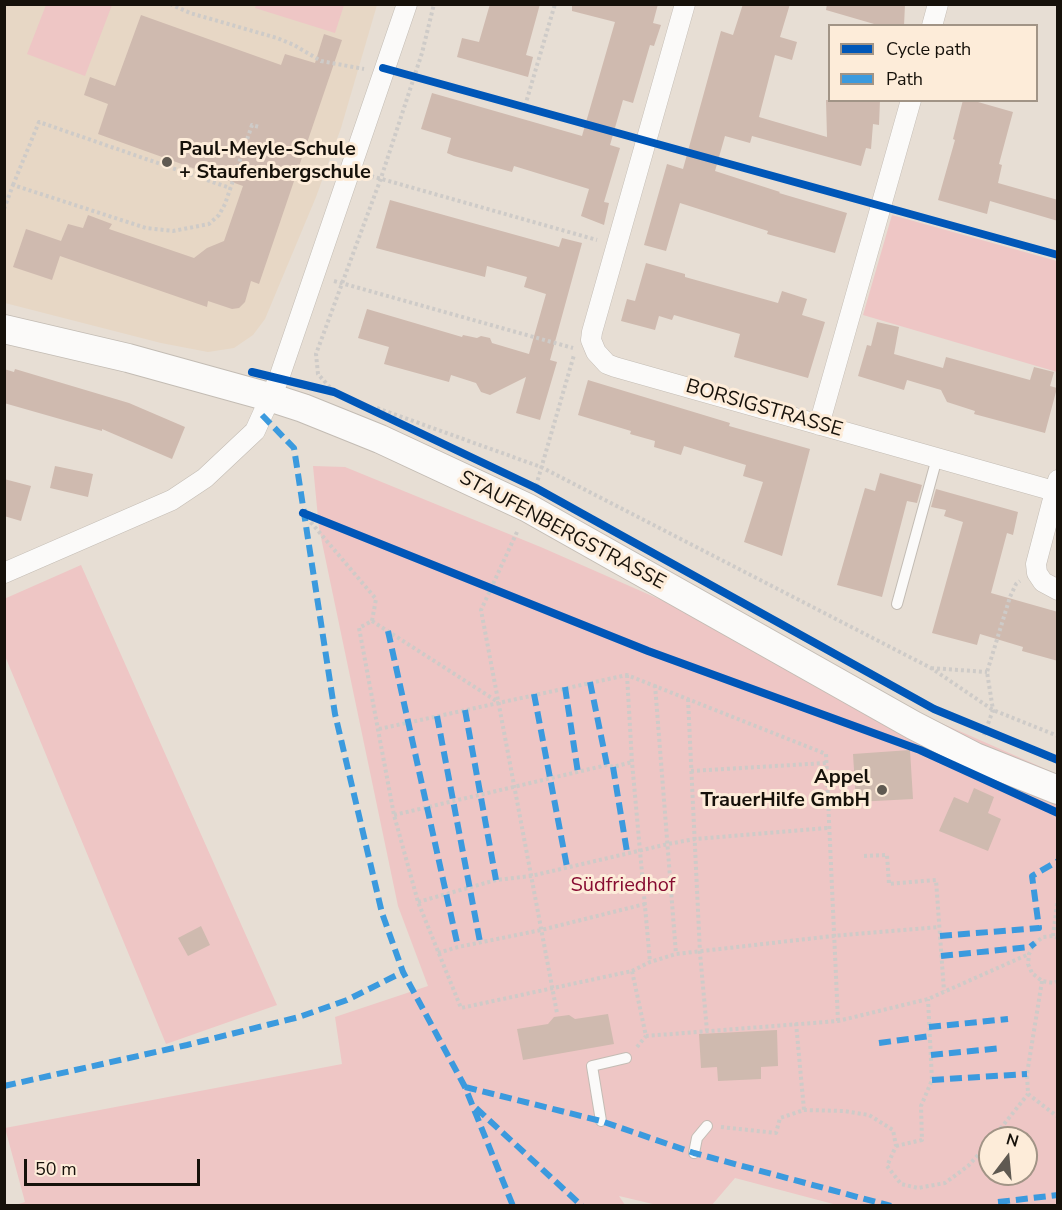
<!DOCTYPE html>
<html>
<head>
<meta charset="utf-8">
<style>
  body { margin:0 }
  #map { position:relative; width:1062px; height:1210px; overflow:hidden; background:#e7ded4; font-family:"Nunito Sans",sans-serif }
  canvas { display:block }
  .frame { position:absolute; inset:0; border:6px solid #16110a; pointer-events:none }
  .legend { position:absolute; left:828px; top:24px; width:210px; height:78px; box-sizing:border-box; background:#fdecd9; border:2px solid #a19486; margin:0; padding:8px 10px; list-style:none; font-size:18px; color:#16110a }
  .legend li { display:flex; align-items:center; gap:12px; height:30px }
  .legend b { width:30px; border:2px solid #a19486 }
  .north { position:absolute; left:978px; top:1126px; width:60px; height:60px; box-sizing:border-box; background:#fdecd9; border:2px solid #a19486; border-radius:50%; rotate:16deg; font-size:16px; font-weight:700; line-height:24px; text-align:center; color:#16110a }
  .north::after { content:''; display:block; margin:auto; width:21px; height:27px; background:#5f5951; clip-path:polygon(50% 0,100% 100%,50% 72%,0 100%) }
  .scale { position:absolute; left:24px; top:1159px; width:176px; height:27px; box-sizing:border-box; border:3px solid #16110a; border-top:0; padding-left:8px; font-size:18px; line-height:21px; white-space:nowrap; color:#16110a; -webkit-text-stroke:4px #fdecd9; paint-order:stroke }
</style>
</head>
<body>
<div id="map">
<canvas width="1062" height="1210"></canvas>
<div class="frame"></div>
<ul class="legend">
<li><b style="height:8px;background:#0057b8"></b>Cycle path</li>
<li><b style="height:8px;background:#3b9ade"></b>Path</li>
</ul>
<div class="north">N</div>
<div class="scale">50 m</div>
</div>
<script>
const g = document.querySelector('canvas').getContext('2d');
g.lineJoin = 'round';
function fill(path, color) {
  g.fillStyle = color;
  g.fill(path, 'evenodd');
}
function shape(rows) {
  const path = new Path2D();
  for (const r of rows) {
    path.moveTo(r[0], r[1]);
    for (let i = 2; i < r.length; i += 2) path.lineTo(r[i], r[i + 1]);
  }
  return path;
}
function strokePath(path, color, width, dash) {
  g.strokeStyle = color;
  g.lineWidth = width;
  g.lineCap = dash ? 'butt' : 'round';
  g.setLineDash(dash || []);
  g.stroke(path);
}
function drawText(font, color, halo, rows, align = 'center') {
  g.font = font + ' "Nunito Sans",sans-serif';
  g.lineWidth = 6;
  g.setLineDash([]);
  g.textBaseline = 'middle';
  g.strokeStyle = halo;
  g.fillStyle = color;
  for (const [text, x, y, turn = 0] of rows) {
    g.save();
    g.translate(x, y);
    g.rotate((+turn || 0) * Math.PI / 180);
    g.textAlign = isNaN(turn) ? turn : align;
    if (halo) g.strokeText(text, 0, 0);
    g.fillText(text, 0, 0);
    g.restore();
  }
}
fill(shape([
  [4,5,377,5,341,128,316,197,265,319,253,335,234,348,208,352,161,343,5,303]
]), '#e7d7c5');
fill(shape([
  [46,5,112,5,85,76,27,54],
  [256,5,344,4,344,5,335,33,255,8],
  [892,215,1057,261,1057,372,863,315],
  [313,466,345,467,543,548,1057,774,1057,1205,837,1205,735,1178,711,1206,657,1205,619,1196,625,1205,15,1205,25,1202,5,1128,342,1064,335,1017,428,986,398,906,319,528],
  [990,1138,1026,1138,1026,1174,990,1174],
  [81,565,277,1005,166,1044,5,656,4,599]
]), '#eec6c5');
fill(shape([
  [490,4,540,4,526,55,533,57,528,77,457,57,462,38,479,42],
  [572,4,658,4,653,23,661,25,654,46,650,45,633,103,623,100,610,145,620,148,604,202,609,203,604,225,581,216,589,189,514,166,512,172,454,156,447,153,451,138,421,129,432,93,582,136,615,22,572,11],
  [743,4,790,4,780,37,797,42,792,60,775,55,759,117,827,137,826,100,880,100,879,125,873,124,871,149,866,148,861,166,752,136,750,143,725,136,715,171,780,192,779,193,847,213,835,253,767,234,768,231,680,203,666,251,644,245,667,164,683,169,721,31,733,35],
  [827,4,905,4,904,26,881,26,826,10],
  [141,15,281,65,285,54,315,63,324,34,342,40,259,284,251,281,245,302,239,308,232,309,208,301,207,307,60,256,52,280,13,267,26,229,61,241,68,224,83,228,88,215,112,224,109,229,194,258,207,248,224,241,243,186,98,134,108,104,84,95,90,77,115,86],
  [963,100,971,100,1013,112,999,164,1002,165,998,183,1058,200,1058,221,990,201,987,214,938,200,955,140,953,139],
  [390,200,559,247,562,238,582,243,550,360,557,362,540,420,516,413,526,377,490,395,481,392,476,383,451,375,449,382,384,364,389,347,358,338,367,309,462,337,463,335,477,338,481,336,490,338,492,343,529,354,546,294,524,287,527,277,487,266,485,277,376,248],
  [646,263,685,274,685,277,778,303,782,291,807,299,802,315,825,322,808,378,734,357,740,334,674,315,672,320,659,316,655,330,621,321,627,299,635,301],
  [877,322,899,327,894,354,943,368,946,357,1030,380,1034,367,1054,372,1050,386,1057,388,1045,433,974,414,975,411,947,402,941,390,907,380,904,390,858,376,867,345,871,346],
  [4,369,14,372,15,369,129,403,185,427,172,459,102,429,102,431,4,403],
  [588,380,730,423,729,426,810,449,782,556,744,542,763,482,743,476,746,465,684,446,681,455,654,447,655,441,630,434,631,431,578,415],
  [55,466,93,474,88,497,50,488],
  [880,473,922,485,917,503,907,501,882,597,837,585,865,488,875,491],
  [4,479,31,486,21,521,4,516],
  [936,489,1018,512,1013,535,1007,533,991,593,1058,612,1058,661,1022,651,1023,647,980,634,977,645,932,633,963,522,944,516,946,510,931,507],
  [910,750,913,799,856,802,853,754],
  [974,788,994,797,988,813,1001,819,988,851,939,831,954,797,968,803],
  [201,926,210,945,188,956,178,938],
  [608,1014,614,1044,523,1060,517,1029,548,1024,554,1017,569,1015,575,1019],
  [777,1030,778,1066,761,1067,761,1079,718,1081,717,1067,701,1068,699,1034]
]), '#cfbaaf');
const lane = shape([
  [897,604,937,458],
  [601,1121,592,1066,626,1058],
  [694,1153,697,1138,707,1126]
]);
const street = shape([
  [685,4,592,332,591,340,596,352,607,364,615,367,1054,491],
  [932,26,938,4],
  [819,425,911,100],
  [1058,480,1036,564,1037,573,1043,582,1058,590],
  [4,573,172,500,205,478,255,431,279,378,407,4]
]);
const secondary = shape([
  [4,329,128,358,269,397,303,408,380,439,528,508,913,725,975,757,1058,790]
]);
strokePath(lane, '#c3bcb4', 12);
strokePath(street, '#c3bcb4', 21);
strokePath(secondary, '#c3bcb4', 30);
strokePath(shape([
  [170,4,190,13,277,38,294,45,321,61,364,69],
  [525,106,555,4],
  [319,145,337,151],
  [371,176,597,240],
  [13,185,39,122,230,188],
  [4,209,13,185,146,228,173,231,209,224,219,215,225,204,252,125,259,127],
  [334,281,573,348],
  [334,392,318,374,316,354,381,178,422,53,434,4],
  [377,408,541,467,931,668,993,710,1058,736],
  [536,486,574,355],
  [303,513,376,599,372,621,359,628,394,815,418,902,461,1008,632,971,646,1036,838,1021,928,999,1029,954],
  [304,513,648,651,868,731],
  [517,532,481,610,557,1013],
  [372,621,498,702],
  [931,668,987,672],
  [627,675,632,762,650,962],
  [655,685,676,954],
  [688,699,700,953,707,1031],
  [379,729,627,675,826,754,838,1021],
  [984,735,993,710,987,672,1010,597,1016,584,1020,581],
  [691,771,826,763],
  [394,815,607,765,613,767,632,762],
  [864,856,887,855,889,884,936,880,944,991],
  [418,902,496,880,531,876,668,844,695,839,828,828],
  [1053,936,1058,897],
  [1058,938,1053,936,1043,937,1035,943,1029,954,1028,964,1032,973,1042,981,1054,983,1058,981],
  [438,953,458,947,541,930,645,904],
  [632,971,650,962,676,954,833,936,939,927],
  [1042,981,1027,1074,1028,1094,1058,1117],
  [796,1023,804,1110],
  [637,1047,646,1036],
  [721,1127,776,1133,780,1118,804,1110,844,1111,869,1115,893,1130,896,1146,887,1166,901,1184,918,1188,945,1183,968,1166,990,1142],
  [993,1138,1028,1094],
  [896,1146,922,1140,921,1106,932,1080,928,999]
]), '#cecbc8', 4, [3, 3]);
strokePath(lane, '#fbfaf9', 10);
strokePath(street, '#fbfaf9', 20);
strokePath(secondary, '#fbfaf9', 28);
strokePath(shape([
  [262,415,294,448,335,714,382,913,403,972,465,1087,513,1206],
  [388,631,458,947],
  [590,682,607,765],
  [565,687,578,773],
  [534,694,567,867],
  [465,710,496,880],
  [437,716,480,942],
  [613,767,627,852],
  [940,936,1039,928,1032,876,1058,861],
  [941,956,1030,947,1035,943],
  [929,1027,1008,1019],
  [879,1043,930,1036],
  [931,1055,1002,1048],
  [932,1080,1027,1074],
  [4,1086,187,1045,299,1017,347,1000,403,972],
  [465,1087,601,1121,694,1153,891,1206],
  [476,1108,582,1206],
  [998,1202,1058,1195]
]), '#3b9ade', 6, [12, 6]);
strokePath(shape([
  [383,68,1058,255],
  [252,372,334,392,536,488,934,709,1058,760],
  [303,513,648,651,920,750,1058,813]
]), '#0057b8', 8);
for (const [x, y, r, color] of [
  [167,162,6,"#5f5951"],
  [882,790,6,"#5f5951"]
]) {
  const dot = new Path2D();
  dot.arc(x, y, r, 0, 2 * Math.PI);
  g.fillStyle = color;
  g.fill(dot);
  strokePath(dot, '#fdecd9', 2);
}
drawText('bold 20px', '#16110a', '#fdecd9', [
  ["Paul-Meyle-Schule",179,150],
  ["+ Staufenbergschule",179,173],
  ["Appel",870,778,"right"],
  ["TrauerHilfe GmbH",870,801,"right"]
], 'left');
drawText('20px', '#16110a', '#fdecd9', [
  ["BORSIGSTRASSE",764,409,16],
  ["STAUFENBERGSTRASSE",562,531,28]
]);
drawText('20px', '#870c31', '#fdecd9', [
  ["Südfriedhof",623,886]
]);
</script>
</body>
</html>
